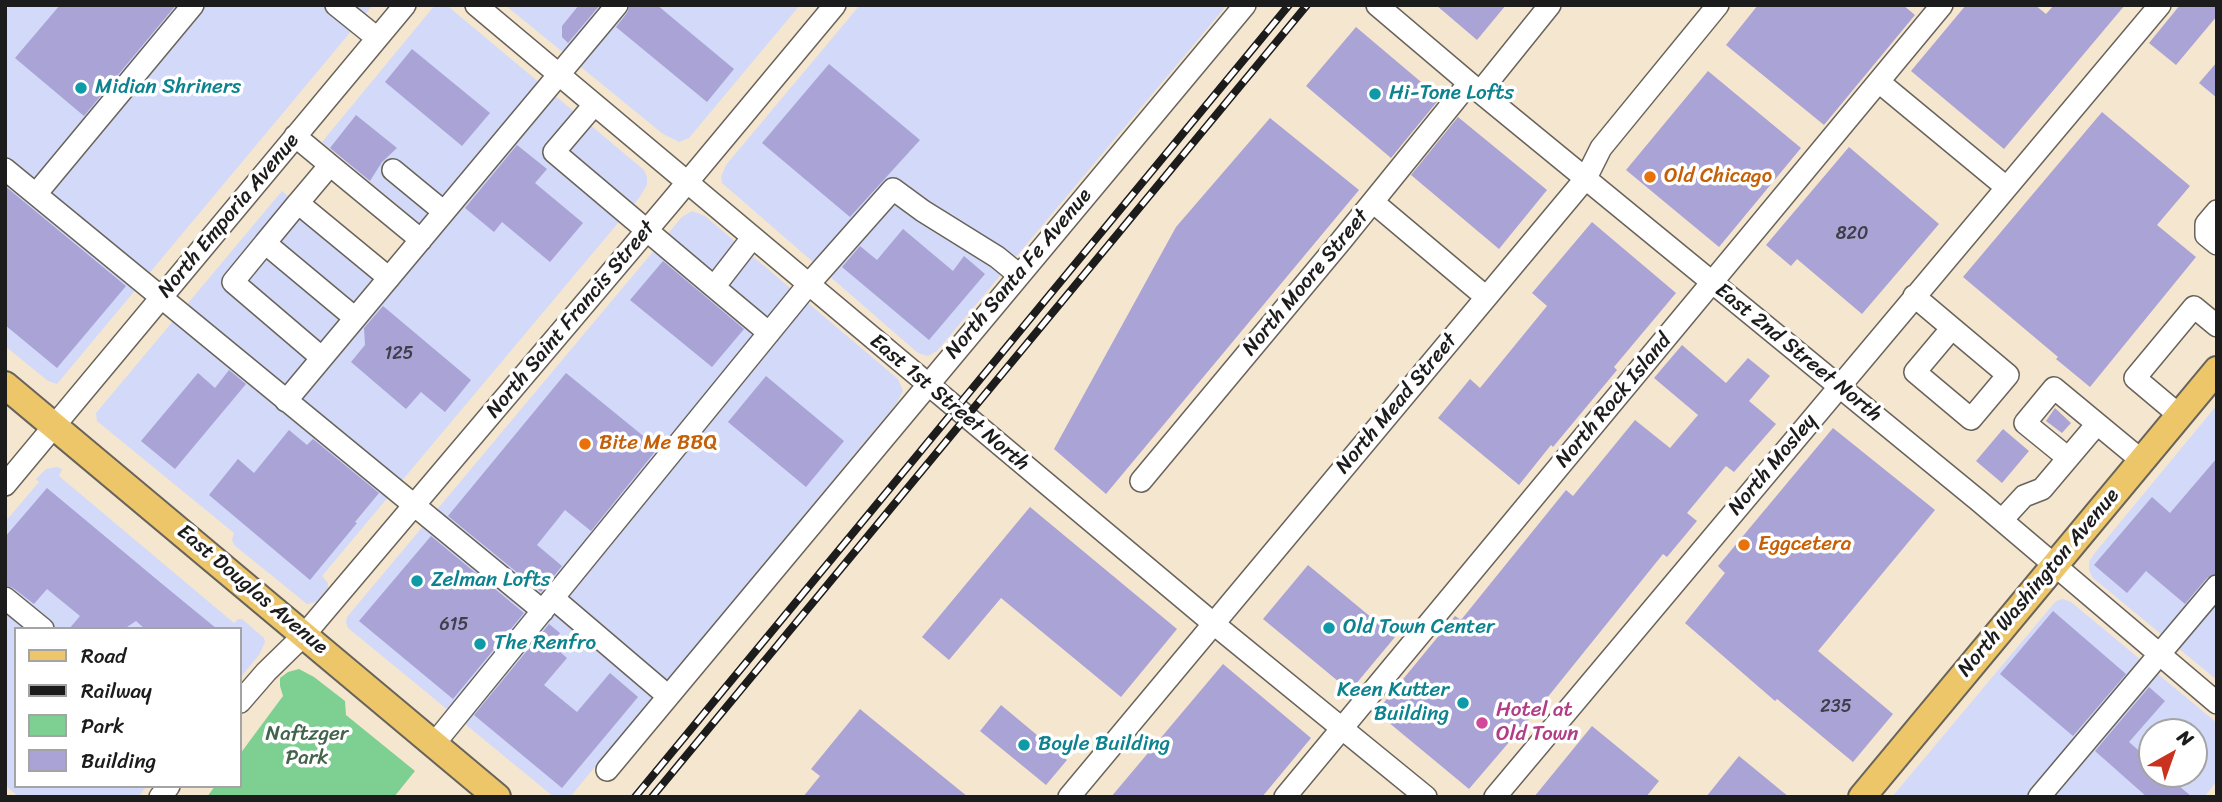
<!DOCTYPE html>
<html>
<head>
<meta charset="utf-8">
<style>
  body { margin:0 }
  #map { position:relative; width:2222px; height:802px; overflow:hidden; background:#f5e6cf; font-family:Sriracha,sans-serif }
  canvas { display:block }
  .frame { position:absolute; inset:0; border:7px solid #1c1c1c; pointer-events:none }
  .legend { position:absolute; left:14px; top:627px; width:228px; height:161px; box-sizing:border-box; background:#fff; border:2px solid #a4a4a4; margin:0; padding:9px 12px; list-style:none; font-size:21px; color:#1c1c1c }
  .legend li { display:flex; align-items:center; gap:14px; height:35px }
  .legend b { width:35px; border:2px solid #a4a4a4 }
  .north { position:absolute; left:2138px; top:718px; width:70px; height:70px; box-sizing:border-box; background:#fff; border:2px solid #a4a4a4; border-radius:50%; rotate:40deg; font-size:19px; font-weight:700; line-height:28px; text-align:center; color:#1c1c1c }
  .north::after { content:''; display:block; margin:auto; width:24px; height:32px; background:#c8321e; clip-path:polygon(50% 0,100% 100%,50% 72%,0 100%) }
</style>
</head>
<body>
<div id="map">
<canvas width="2222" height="802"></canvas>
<div class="frame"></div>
<ul class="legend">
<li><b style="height:9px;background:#ecc669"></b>Road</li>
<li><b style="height:9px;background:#1c1c1c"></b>Railway</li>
<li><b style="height:19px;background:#7dd092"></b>Park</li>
<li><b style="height:19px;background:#aaa3d5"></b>Building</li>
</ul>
<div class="north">N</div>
</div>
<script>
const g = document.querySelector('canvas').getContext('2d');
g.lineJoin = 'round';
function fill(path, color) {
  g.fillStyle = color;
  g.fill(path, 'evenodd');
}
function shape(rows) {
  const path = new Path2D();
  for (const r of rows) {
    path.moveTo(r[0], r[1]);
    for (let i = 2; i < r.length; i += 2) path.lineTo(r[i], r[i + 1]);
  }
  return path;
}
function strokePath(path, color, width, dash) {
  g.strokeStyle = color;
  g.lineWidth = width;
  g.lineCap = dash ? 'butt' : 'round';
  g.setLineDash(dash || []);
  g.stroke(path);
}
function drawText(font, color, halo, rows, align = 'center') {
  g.font = font + ' Sriracha,sans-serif';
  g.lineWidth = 7;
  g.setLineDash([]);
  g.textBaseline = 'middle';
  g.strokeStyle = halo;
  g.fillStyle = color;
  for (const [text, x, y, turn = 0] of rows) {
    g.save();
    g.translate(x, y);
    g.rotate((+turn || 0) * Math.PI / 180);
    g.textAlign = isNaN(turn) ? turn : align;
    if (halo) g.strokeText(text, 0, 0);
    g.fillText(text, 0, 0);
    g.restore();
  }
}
fill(shape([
  [10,5,373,5,57,384,48,381,5,346,5,11],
  [435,5,446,5,450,8,644,170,647,177,647,185,639,198,322,576,328,583,328,588,316,602,307,604,234,545,232,540,234,533,97,421,96,413,282,191,384,276,424,227,322,142],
  [505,5,800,5,689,138,679,142,663,134],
  [860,5,1227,5,937,351,928,356,918,353,722,183,721,177,726,165],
  [692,211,705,216,898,379,903,391,896,404,570,797,554,797,348,628,346,622,347,617,682,217],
  [2217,405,2217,680,2093,578,2089,570,2089,562,2094,554],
  [57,467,62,469,59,476,234,623,238,619,242,619,264,638,265,642,259,655,240,678,240,629,16,629,16,786,147,786,138,797,19,797,5,785,5,522,39,482,36,479,46,469],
  [2063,599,2071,602,2217,723,2217,781,2204,797,1892,797,2056,601],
  [2152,732,2194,732,2194,774,2152,774]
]), '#d2d9f9');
fill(shape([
  [299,669,314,677,345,701,346,715,415,771,394,797,207,797,215,786,240,786,240,754,283,696,280,686,280,678,288,672]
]), '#7dd092');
fill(shape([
  [60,5,176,5,84,116,15,58],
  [579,5,600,5,568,43,562,37,562,26],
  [630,5,657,5,734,69,707,102,616,27,627,13],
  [1436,5,1506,5,1477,40],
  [1758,5,1903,5,1915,15,1824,125,1726,45],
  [1966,5,2035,5,2046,14,2054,5,2125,5,2004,149,1911,71],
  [2180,5,2217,5,2217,16,2176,65,2149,43],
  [1356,27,1440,98,1391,158,1306,86],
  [412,49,490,113,462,146,385,82],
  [2217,62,2217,98,2199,83],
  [829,64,920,140,850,217,762,143],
  [1708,71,1801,148,1719,247,1626,170],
  [2102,112,2190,186,2157,225,2196,257,2090,387,2056,359,2058,357,1963,277],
  [356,115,397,148,382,162,370,181,330,148],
  [1458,117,1547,190,1499,249,1411,175],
  [1270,118,1359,190,1106,494,1054,449,1176,227],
  [517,145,547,169,535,183,583,223,550,262,502,222,494,232,465,208],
  [1849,147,1939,224,1862,314,1797,259,1791,266,1766,245],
  [5,186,126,286,57,368,5,325],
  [1592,222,1676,293,1614,367,1617,370,1553,447,1551,445,1519,485,1438,418,1470,379,1480,388,1547,306,1532,293],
  [903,229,953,271,964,256,985,274,929,340,842,267,860,246,877,260],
  [663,261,744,329,712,367,630,300],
  [383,306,471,380,445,412,421,392,406,409,351,362,365,345,364,328],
  [1682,345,1726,383,1748,358,1770,376,1749,401,1776,424,1734,472,1726,466,1687,513,1697,521,1667,557,1663,554,1551,693,1469,789,1376,712,1455,616,1461,620,1566,490,1573,496,1635,420,1670,448,1698,415,1654,378],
  [229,370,246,384,175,469,141,441,198,373,215,388],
  [566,373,658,448,591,531,565,510,537,545,562,566,541,592,448,516],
  [766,376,844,441,806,487,728,422],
  [2055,408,2071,423,2062,433,2046,421],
  [1833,428,1935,510,1818,651,1893,714,1853,762,1777,699,1775,701,1685,623,1725,573,1718,566],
  [2003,429,2029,451,2002,483,1976,461],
  [289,430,307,445,313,439,379,493,355,522,357,523,310,580,209,495,238,459,254,473],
  [2217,458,2217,573,2207,578,2185,604,2146,571,2127,593,2094,565,2152,497,2170,513],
  [47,488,161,583,217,629,145,629,136,621,124,629,69,629,80,616,47,589,34,604,13,588,5,585,5,537],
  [1030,507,1177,629,1121,697,1001,598,949,660,922,637],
  [431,536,524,613,453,699,359,621],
  [1308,565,1395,637,1350,691,1263,619],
  [2053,611,2126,674,2073,736,2000,674],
  [549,624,560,633,551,644,567,658,544,685,577,712,610,673,638,697,562,788,474,715],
  [1223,664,1311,738,1262,797,1111,797],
  [2149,687,2165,701,2129,742,2152,762,2152,774,2165,774,2192,797,2147,797,2095,751],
  [1001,705,1067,760,1046,785,980,731],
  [860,709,866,714,968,797,803,797,820,776,811,769],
  [1592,726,1659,781,1646,797,1534,797],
  [1739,756,1789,797,1706,797]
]), '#aaa3d5');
const minor = shape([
  [336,5,377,38],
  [476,5,1214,624,1426,797],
  [1377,5,1469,83,1979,501,2217,703],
  [1879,82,2006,187],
  [1480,92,1550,5],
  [594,105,554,152,625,212,714,287,752,238],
  [295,136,330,165],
  [5,169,543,611],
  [393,170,444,212],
  [36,194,193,5],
  [1373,202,1486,297],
  [298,203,330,165,421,240],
  [2217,211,2206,224,2206,235,2217,244],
  [265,243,233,282,322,358],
  [714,287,769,333],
  [1914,296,1952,328,2008,375,1971,419,1915,372,1952,328],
  [355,318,265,243,298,203,389,278],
  [286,401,617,5],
  [2179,415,2135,378,2194,307,2217,326],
  [2068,458,2025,423,2054,388,2141,460],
  [1141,481,1341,241,1469,83],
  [5,485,405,5],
  [2002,520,2024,496,2042,489,2097,424],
  [5,598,43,629],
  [553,598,668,696],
  [240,702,266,672,305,634,670,203,835,5],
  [434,744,808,285,893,189,923,211,997,257,1019,275],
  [607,770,1245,5],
  [160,797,169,786],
  [1069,797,1586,178,1601,148,1718,5],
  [1285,797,1942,5],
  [1495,797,2160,5],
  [2039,797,2217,586]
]);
const major = shape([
  [5,385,497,797],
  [1862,797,2217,370]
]);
strokePath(minor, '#68635b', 24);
strokePath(major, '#68635b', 30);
strokePath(minor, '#fff', 21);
strokePath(major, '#ecc669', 26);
const rail = shape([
  [635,797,1289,5],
  [652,797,1307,5]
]);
strokePath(rail, '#1c1c1c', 8);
strokePath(rail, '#fff', 5, [16]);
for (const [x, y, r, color] of [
  [81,88,7,"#0f9aa8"],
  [1375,94,7,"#0f9aa8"],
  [1650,177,7,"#e8710a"],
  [585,444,7,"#e8710a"],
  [1744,545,7,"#e8710a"],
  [417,581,7,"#0f9aa8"],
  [1329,628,7,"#0f9aa8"],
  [480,644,7,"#0f9aa8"],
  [1463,703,7,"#0f9aa8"],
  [1482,723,7,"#d1479c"],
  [1024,745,7,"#0f9aa8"]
]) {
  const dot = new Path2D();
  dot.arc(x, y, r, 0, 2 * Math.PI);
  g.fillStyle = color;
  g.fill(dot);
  strokePath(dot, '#fff', 2.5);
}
drawText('18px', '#403e4a', null, [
  ["820",1852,234],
  ["125",399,354],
  ["615",454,625],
  ["235",1836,707]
]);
drawText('21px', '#0d838f', '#fff', [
  ["Midian Shriners",95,88],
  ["Hi-Tone Lofts",1389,94],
  ["Zelman Lofts",431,581],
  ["Old Town Center",1343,628],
  ["The Renfro",494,644],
  ["Keen Kutter",1449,691,"right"],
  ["Building",1449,715,"right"],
  ["Boyle Building",1038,745]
], 'left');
drawText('21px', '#c56008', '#fff', [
  ["Old Chicago",1664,177],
  ["Bite Me BBQ",599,444],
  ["Eggcetera",1758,545]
], 'left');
drawText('21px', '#1c1c1c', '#fff', [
  ["North Emporia Avenue",229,216,-50],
  ["North Santa Fe Avenue",1019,274,-50],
  ["North Moore Street",1306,283,-50],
  ["North Saint Francis Street",571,320,-50],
  ["East 2nd Street North",1798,353,39],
  ["North Rock Island",1614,401,-50],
  ["East 1st Street North",949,403,40],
  ["North Mead Street",1397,404,-50],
  ["North Mosley",1773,465,-50],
  ["North Washington Avenue",2039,583,-50],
  ["East Douglas Avenue",252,590,40]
]);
drawText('21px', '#b23c85', '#fff', [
  ["Hotel at",1496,711],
  ["Old Town",1496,735]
], 'left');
drawText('21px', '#43644b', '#fff', [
  ["Naftzger",307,735],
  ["Park",307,759]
]);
</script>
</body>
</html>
